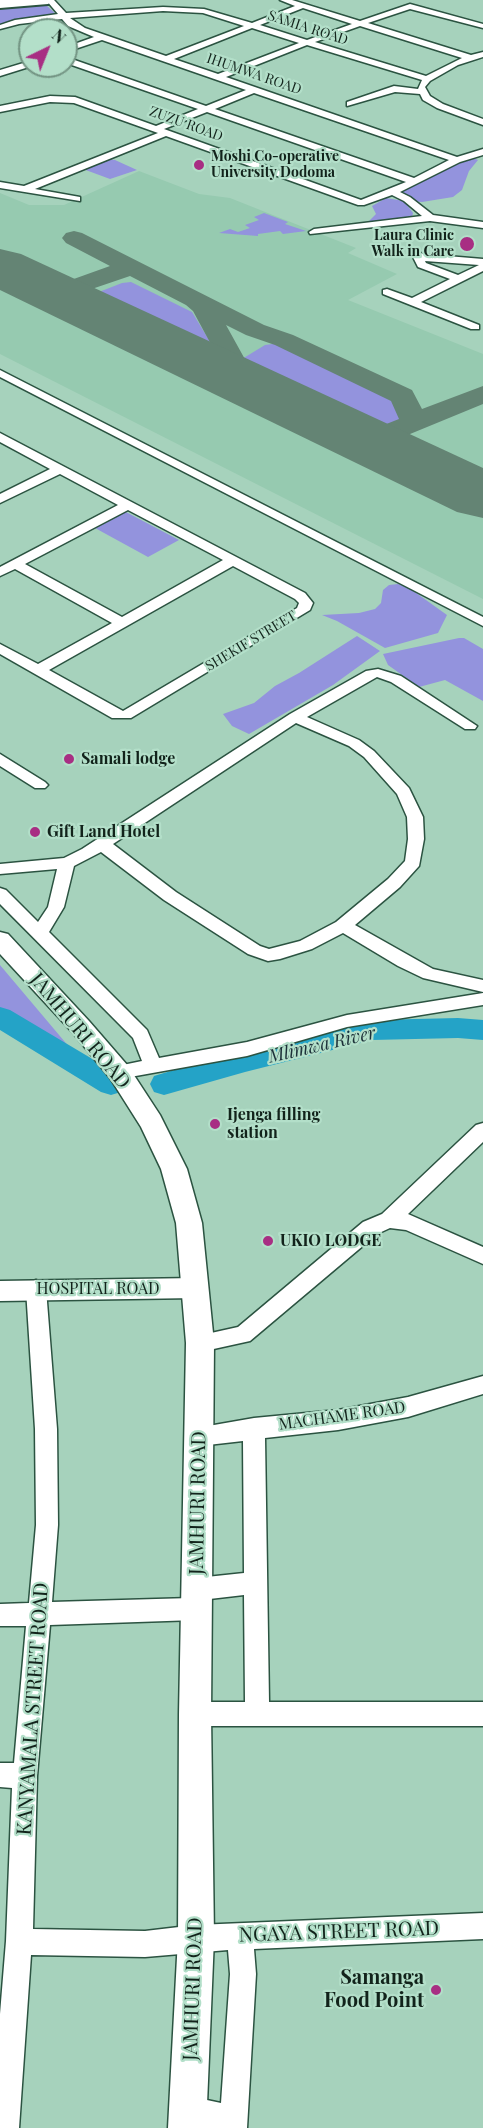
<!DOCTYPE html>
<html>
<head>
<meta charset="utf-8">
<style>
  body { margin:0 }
  #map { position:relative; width:483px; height:2128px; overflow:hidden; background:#a6d2bc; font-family:"Playfair Display",serif }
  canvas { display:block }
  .north { position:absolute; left:18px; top:18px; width:60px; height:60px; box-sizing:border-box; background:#b3dfc9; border:2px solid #739483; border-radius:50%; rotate:43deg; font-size:16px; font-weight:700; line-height:24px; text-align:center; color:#12231b }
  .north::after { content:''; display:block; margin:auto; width:21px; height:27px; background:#a82e83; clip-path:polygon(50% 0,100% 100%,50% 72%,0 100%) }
</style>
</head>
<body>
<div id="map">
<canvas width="483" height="2128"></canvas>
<div class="north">N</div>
</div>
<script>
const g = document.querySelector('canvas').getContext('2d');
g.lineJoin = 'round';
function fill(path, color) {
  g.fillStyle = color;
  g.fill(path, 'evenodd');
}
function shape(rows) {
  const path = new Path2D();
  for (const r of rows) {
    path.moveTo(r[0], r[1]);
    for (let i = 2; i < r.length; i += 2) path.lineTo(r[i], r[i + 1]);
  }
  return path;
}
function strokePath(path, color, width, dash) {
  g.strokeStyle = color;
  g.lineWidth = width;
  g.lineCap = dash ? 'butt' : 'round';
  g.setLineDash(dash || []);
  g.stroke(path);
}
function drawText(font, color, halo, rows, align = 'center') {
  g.font = font + ' "Playfair Display",serif';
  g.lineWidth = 4.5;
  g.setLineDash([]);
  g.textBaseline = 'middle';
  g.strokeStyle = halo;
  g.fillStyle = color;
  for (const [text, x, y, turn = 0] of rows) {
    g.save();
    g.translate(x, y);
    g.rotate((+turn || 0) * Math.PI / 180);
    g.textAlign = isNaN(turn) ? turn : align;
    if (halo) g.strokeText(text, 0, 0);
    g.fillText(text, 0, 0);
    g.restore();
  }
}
fill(shape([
  [139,171,199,194,230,198,356,248,348,253,397,274,348,300,483,354,483,599,0,354,0,193,29,205,64,205]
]), '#96cab0');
fill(shape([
  [46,5,57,15,0,25,0,9],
  [470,157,478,160,469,171,462,190,453,197,422,202,412,201,399,193],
  [109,159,115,160,137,170,110,179,83,169],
  [386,198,404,201,413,213,412,217,377,222,369,221,376,214,372,206],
  [264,213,288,222,285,224,306,231,283,234,280,231,258,234,258,236,219,233,230,229,238,232,250,228,245,225,259,220,254,217],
  [131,282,192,312,212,345,201,347,97,298,99,292,122,283],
  [280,343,398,401,405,420,388,427,373,427,257,373,242,359,265,345],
  [124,511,179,540,148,557,95,528],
  [398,584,412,590,447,615,438,633,385,648,337,621,322,615,359,613,375,609,381,603,383,590,389,585],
  [357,636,380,651,333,685,249,734,232,726,223,714,254,703,275,686,299,673],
  [459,638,464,638,483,649,483,701,445,680,419,687,388,665,383,654],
  [0,965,70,1048,90,1078,67,1066,0,1023]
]), '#9393dd');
fill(shape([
  [0,1007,10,1010,121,1076,125,1084,121,1092,111,1095,101,1092,0,1030,0,1007],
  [458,1018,483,1020,483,1040,458,1038,372,1040,245,1072,164,1095,154,1092,150,1084,154,1076,164,1073,245,1050,372,1020,458,1018]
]), '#24a3c7');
fill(shape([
  [74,231,82,233,264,325,293,335,412,390,422,409,483,386,483,404,376,448,366,450,356,448,352,442,356,436,399,419,391,401,275,345,246,335,226,325,252,372,266,387,262,393,253,395,244,393,232,382,221,364,212,367,185,364,181,358,185,352,208,351,213,348,193,311,186,305,130,276,77,294,79,299,76,304,67,306,58,304,52,294,57,285,110,266,66,243,62,238,66,233,74,231]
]), '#648474');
fill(shape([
  [0,249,21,254,483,468,483,518,457,512,0,290,0,249]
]), '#648474');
const minor = shape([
  [46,0,54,0,66,13,163,7,204,9,252,23,295,6,280,0,292,0,360,21,410,4,483,24,483,28,410,9,368,23,471,55,483,52,483,57,458,65,430,81,425,87,430,96,443,104,483,119,483,125,437,108,423,100,420,94,395,92,347,106,347,102,394,86,418,89,422,80,307,45,226,77,457,157,483,149,483,155,460,162,400,192,410,197,433,215,483,222,483,228,430,221,310,234,309,232,314,229,422,216,404,201,392,195,364,205,358,205,166,136,35,189,80,197,80,201,0,188,0,182,24,186,158,133,74,103,50,102,0,112,0,106,50,96,75,97,156,126,198,109,66,63,66,57,206,106,246,90,102,40,66,52,66,47,94,37,68,26,62,19,19,24,0,29,0,25,15,20,58,14,46,0],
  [303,8,352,24,307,40,260,25,303,8],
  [163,11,203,13,244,26,166,56,85,28,70,18,163,11],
  [360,26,462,58,426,76,315,42,360,26],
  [252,28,299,43,218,74,174,59,252,28],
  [254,93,449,160,414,178,215,109,254,93],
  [207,112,406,182,361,200,164,129,207,112],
  [30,61,30,66,32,66,0,76,0,70,30,61],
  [418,252,423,254,483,259,483,271,421,302,479,325,479,329,471,329,383,294,383,290,387,289,412,298,450,279,418,267,413,257,414,253,418,252],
  [425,261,479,265,458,275,426,263,425,261],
  [0,370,483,617,483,626,0,377,0,370],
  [0,433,305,593,313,603,310,610,131,718,112,718,0,654,0,644,38,664,112,623,15,569,0,576,0,567,118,505,60,474,0,503,0,494,50,469,0,442,0,433],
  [128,510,223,560,122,617,25,564,128,510],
  [233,566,295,599,299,603,297,608,123,711,49,670,233,566],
  [378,669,401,676,477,726,475,729,465,729,391,682,377,677,307,717,359,740,374,751,409,788,423,817,424,839,419,866,400,887,355,925,433,969,483,980,483,992,423,978,398,966,343,933,312,949,280,959,268,961,248,954,164,900,101,852,74,866,64,907,49,932,147,1030,159,1058,247,1042,347,1015,483,993,483,1005,347,1027,247,1056,119,1079,113,1077,110,1072,113,1067,142,1061,133,1038,0,904,0,888,6,890,38,922,48,907,57,869,0,874,0,864,64,858,82,849,290,714,366,671,378,669],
  [296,723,349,746,364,757,397,794,407,817,408,839,405,861,388,879,336,922,300,941,269,949,260,946,176,892,113,844,296,723],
  [0,754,45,782,48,785,45,788,35,788,0,766,0,754],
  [483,1123,483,1142,408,1214,483,1247,483,1264,406,1230,390,1228,377,1234,250,1341,200,1352,193,1349,190,1343,193,1337,238,1327,363,1222,382,1214,476,1125,483,1123],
  [36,1280,43,1283,46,1289,57,1429,58,1525,52,1602,191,1598,185,1589,189,1581,197,1578,244,1573,243,1441,199,1446,191,1443,188,1436,191,1429,254,1418,338,1410,408,1397,483,1376,483,1394,408,1417,338,1430,265,1438,269,1702,483,1702,483,1726,195,1726,186,1723,183,1714,186,1705,195,1702,245,1702,244,1595,201,1600,204,1601,208,1609,204,1617,196,1620,50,1625,37,1776,33,1929,145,1931,196,1925,483,1913,483,1939,254,1949,256,1974,247,2128,206,2128,188,2124,178,2120,174,2110,178,2100,188,2096,221,2103,230,1974,228,1950,145,1957,31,1955,19,2128,0,2128,0,2014,6,1941,12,1788,0,1787,0,1763,14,1763,26,1626,0,1626,0,1604,29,1603,36,1525,35,1429,26,1289,29,1283,36,1280]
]);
const tertiary = shape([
  [196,1278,204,1281,208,1288,204,1295,196,1298,0,1301,0,1281,196,1278]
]);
const secondary = shape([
  [0,932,8,934,89,1021,128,1066,160,1115,187,1169,202,1223,214,1343,211,1714,214,1938,206,2128,168,2128,178,1938,179,1714,186,1343,176,1223,161,1169,141,1127,110,1078,73,1033,0,954,0,932]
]);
const trunk = shape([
  [0,0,54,0,48,4,0,8,0,0]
]);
strokePath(minor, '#2b5341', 3);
strokePath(tertiary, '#2b5341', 3);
strokePath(secondary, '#2b5341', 3);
strokePath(trunk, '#2b5341', 4);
fill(minor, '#fff');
fill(tertiary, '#fff');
fill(secondary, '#fff');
fill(trunk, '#fff');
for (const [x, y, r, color] of [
  [199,165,6,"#a82e83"],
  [467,244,8,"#a82e83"],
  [69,759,6,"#a82e83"],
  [35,832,6,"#a82e83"],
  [215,1124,6,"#a82e83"],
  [268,1241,6,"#a82e83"],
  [436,1990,6,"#a82e83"]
]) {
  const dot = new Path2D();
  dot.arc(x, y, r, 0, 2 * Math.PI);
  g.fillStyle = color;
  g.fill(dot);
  strokePath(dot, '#b3dfc9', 2);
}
drawText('14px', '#12231b', '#b3dfc9', [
  ["SAMIA ROAD",308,28,18],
  ["IHUMWA ROAD",254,74,19],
  ["ZUZU ROAD",186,124,20],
  ["SHEKIF STREET",251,641,-31]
]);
drawText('bold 14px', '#12231b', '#b3dfc9', [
  ["Moshi Co-operative",211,157],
  ["University Dodoma",211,173],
  ["Laura Clinic",454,236,"right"],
  ["Walk in Care",454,252,"right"]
], 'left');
drawText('bold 16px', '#12231b', '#b3dfc9', [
  ["Samali lodge",81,759],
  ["Gift Land Hotel",47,832],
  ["Ijenga filling",227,1115],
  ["station",227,1133],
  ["UKIO LODGE",280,1241]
], 'left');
drawText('16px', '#12231b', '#b3dfc9', [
  ["HOSPITAL ROAD",98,1289],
  ["MACHAME ROAD",342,1416,-8]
]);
drawText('italic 18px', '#1c3038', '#b3dfc9', [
  ["Mlimwa River",322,1045,-13]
]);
drawText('20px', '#12231b', '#b3dfc9', [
  ["JAMHURI ROAD",80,1031,50],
  ["JAMHURI ROAD",198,1503,-89],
  ["KANYAMALA STREET ROAD",33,1709,-86],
  ["NGAYA STREET ROAD",339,1932,-2],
  ["JAMHURI ROAD",193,1989,-88]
]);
drawText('bold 20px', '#12231b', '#b3dfc9', [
  ["Samanga",424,1978],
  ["Food Point",424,2001]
], 'right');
</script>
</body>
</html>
